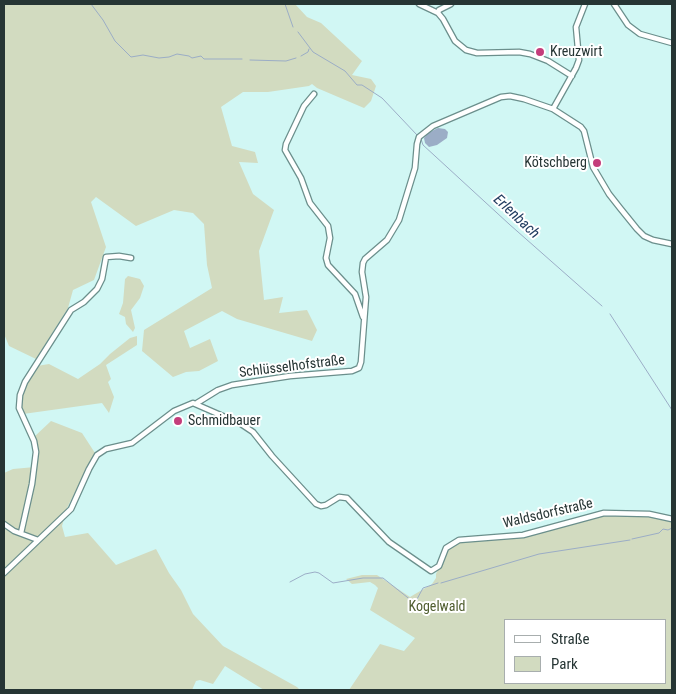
<!DOCTYPE html>
<html>
<head>
<meta charset="utf-8">
<style>
  body { margin:0 }
  #map { position:relative; width:676px; height:694px; overflow:hidden; background:#d1f7f4; font-family:"Roboto Condensed",sans-serif }
  canvas { display:block }
  .frame { position:absolute; inset:0; border:5px solid #263534; pointer-events:none }
  .legend { position:absolute; left:504px; top:619px; width:162px; height:65px; box-sizing:border-box; background:#fff; border:1px solid #a8aeae; margin:0; padding:6px 9px; list-style:none; font-size:15px; color:#263534 }
  .legend li { display:flex; align-items:center; gap:10px; height:25px }
  .legend b { width:25px; border:1px solid #a8aeae }
</style>
</head>
<body>
<div id="map">
<canvas width="676" height="694"></canvas>
<div class="frame"></div>
<ul class="legend">
<li><b style="height:6px;background:#fff"></b>Straße</li>
<li><b style="height:14px;background:#d2dbc0"></b>Park</li>
</ul>
</div>
<script>
const g = document.querySelector('canvas').getContext('2d');
g.lineJoin = 'round';
function fill(path, color) {
  g.fillStyle = color;
  g.fill(path, 'evenodd');
}
function shape(rows) {
  const path = new Path2D();
  for (const r of rows) {
    path.moveTo(r[0], r[1]);
    for (let i = 2; i < r.length; i += 2) path.lineTo(r[i], r[i + 1]);
  }
  return path;
}
function strokePath(path, color, width, dash) {
  g.strokeStyle = color;
  g.lineWidth = width;
  g.lineCap = dash ? 'butt' : 'round';
  g.setLineDash(dash || []);
  g.stroke(path);
}
function drawText(font, color, halo, rows, align = 'center') {
  g.font = font + ' "Roboto Condensed",sans-serif';
  g.lineWidth = 4;
  g.setLineDash([]);
  g.textBaseline = 'middle';
  g.strokeStyle = halo;
  g.fillStyle = color;
  for (const [text, x, y, turn = 0] of rows) {
    g.save();
    g.translate(x, y);
    g.rotate((+turn || 0) * Math.PI / 180);
    g.textAlign = isNaN(turn) ? turn : align;
    if (halo) g.strokeText(text, 0, 0);
    g.fillText(text, 0, 0);
    g.restore();
  }
}
fill(shape([
  [4,4,295,4,307,17,321,23,362,61,352,75,371,79,376,86,371,101,364,108,317,88,312,84,309,86,268,92,243,92,221,107,232,146,255,152,258,163,239,162,253,194,274,210,259,251,264,300,283,297,279,313,307,310,317,330,312,341,237,319,222,311,184,331,190,348,210,339,218,361,199,371,186,372,173,377,142,351,144,330,212,288,207,265,204,224,193,213,174,210,136,226,96,197,91,202,106,247,94,280,73,290,68,308,36,359,9,346,4,334],
  [128,276,140,279,144,286,140,298,131,310,135,328,133,332,126,324,125,317,119,314,123,303,125,279],
  [137,336,137,345,106,365,111,379,108,382,114,397,109,413,102,403,23,414,20,404,22,393,27,381,37,366,49,364,78,379,100,364,110,354,130,338],
  [51,421,82,433,95,453,67,508,62,526,65,537,88,533,116,565,156,549,169,573,181,590,193,614,223,646,297,687,300,690,264,690,225,666,213,684,200,680,196,681,192,690,4,690,4,473,13,469,35,467,34,437],
  [648,514,672,520,672,690,349,690,380,644,404,651,415,638,370,610,378,588,375,585,370,582,352,584,346,579,362,575,377,575,410,597,432,584,436,578,436,574,447,549,459,541,499,539,596,515],
  [505,620,665,620,665,683,505,683]
]), '#d2dbc0');
fill(shape([
  [438,128,445,129,448,132,447,138,437,145,429,147,425,143,424,138,428,133]
]), '#9badc6');
strokePath(shape([
  [91,4,103,20,115,41,131,57,143,55,159,58,169,57,177,54,189,56,192,58,201,56,204,59,242,59],
  [285,4,293,27],
  [298,32,313,52,345,71,357,85,362,85,382,98,417,135],
  [301,56,308,52,309,49],
  [250,60,286,61,296,58],
  [421,139,423,145,509,224,602,306],
  [610,314,672,410],
  [632,539,659,533,663,529,668,530,672,528],
  [290,582,305,574,315,572,319,573,333,583,363,578,383,578,412,601,416,601,423,588,438,583],
  [441,583,539,554,630,540]
]), '#9badc6', 1);
const minor = shape([
  [419,4,438,13,443,19,455,41,466,50,477,53,519,52,530,54,548,61,572,76],
  [614,4,628,25,640,34,672,43],
  [438,13,439,10,451,4],
  [314,94,304,106,286,144,285,150,301,178,310,203,328,226,330,238,326,258,328,265,355,294,363,317],
  [553,109,576,68,579,60,576,27,585,4],
  [197,403,218,390,232,385,290,376,352,371,359,368,361,362,366,297,362,272,363,263,365,259,387,240,399,220,415,168,417,144,419,137,433,126,501,97,510,96,524,99,553,109,581,127,584,131,593,167,609,194,620,208,637,229,644,236,653,240,672,244],
  [4,524,14,531,38,540],
  [21,533,32,484,36,452,34,441,19,408,20,395,25,382,71,310,84,302,97,289,102,279,106,257,119,256,131,258],
  [4,573,71,509,89,469,97,455,106,449,132,443,174,411,193,403,241,424,253,432,272,456,316,504,321,506,326,505,339,497,347,498,389,542,431,571,439,566,446,548,459,540,523,535,604,513,649,514,672,519]
]);
strokePath(minor, '#6b8f8c', 7);
strokePath(minor, '#fff', 4.5);
for (const [x, y, r, color] of [
  [540,52,5,"#c43d7b"],
  [597,163,5,"#c43d7b"],
  [178,421,5,"#c43d7b"]
]) {
  const dot = new Path2D();
  dot.arc(x, y, r, 0, 2 * Math.PI);
  g.fillStyle = color;
  g.fill(dot);
  strokePath(dot, '#fff', 2);
}
drawText('14px', '#263534', '#fff', [
  ["Kreuzwirt",550,52],
  ["Kötschberg",587,163,"right"],
  ["Schmidbauer",188,421]
], 'left');
drawText('14px', '#263534', '#fff', [
  ["Schlüsselhofstraße",292,367,-7],
  ["Waldsdorfstraße",548,514,-13]
]);
drawText('14px', '#505e30', '#fff', [
  ["Kogelwald",437,607]
]);
drawText('italic 15px', '#233d61', '#fff', [
  ["Erlenbach",516,217,43]
]);
</script>
</body>
</html>
